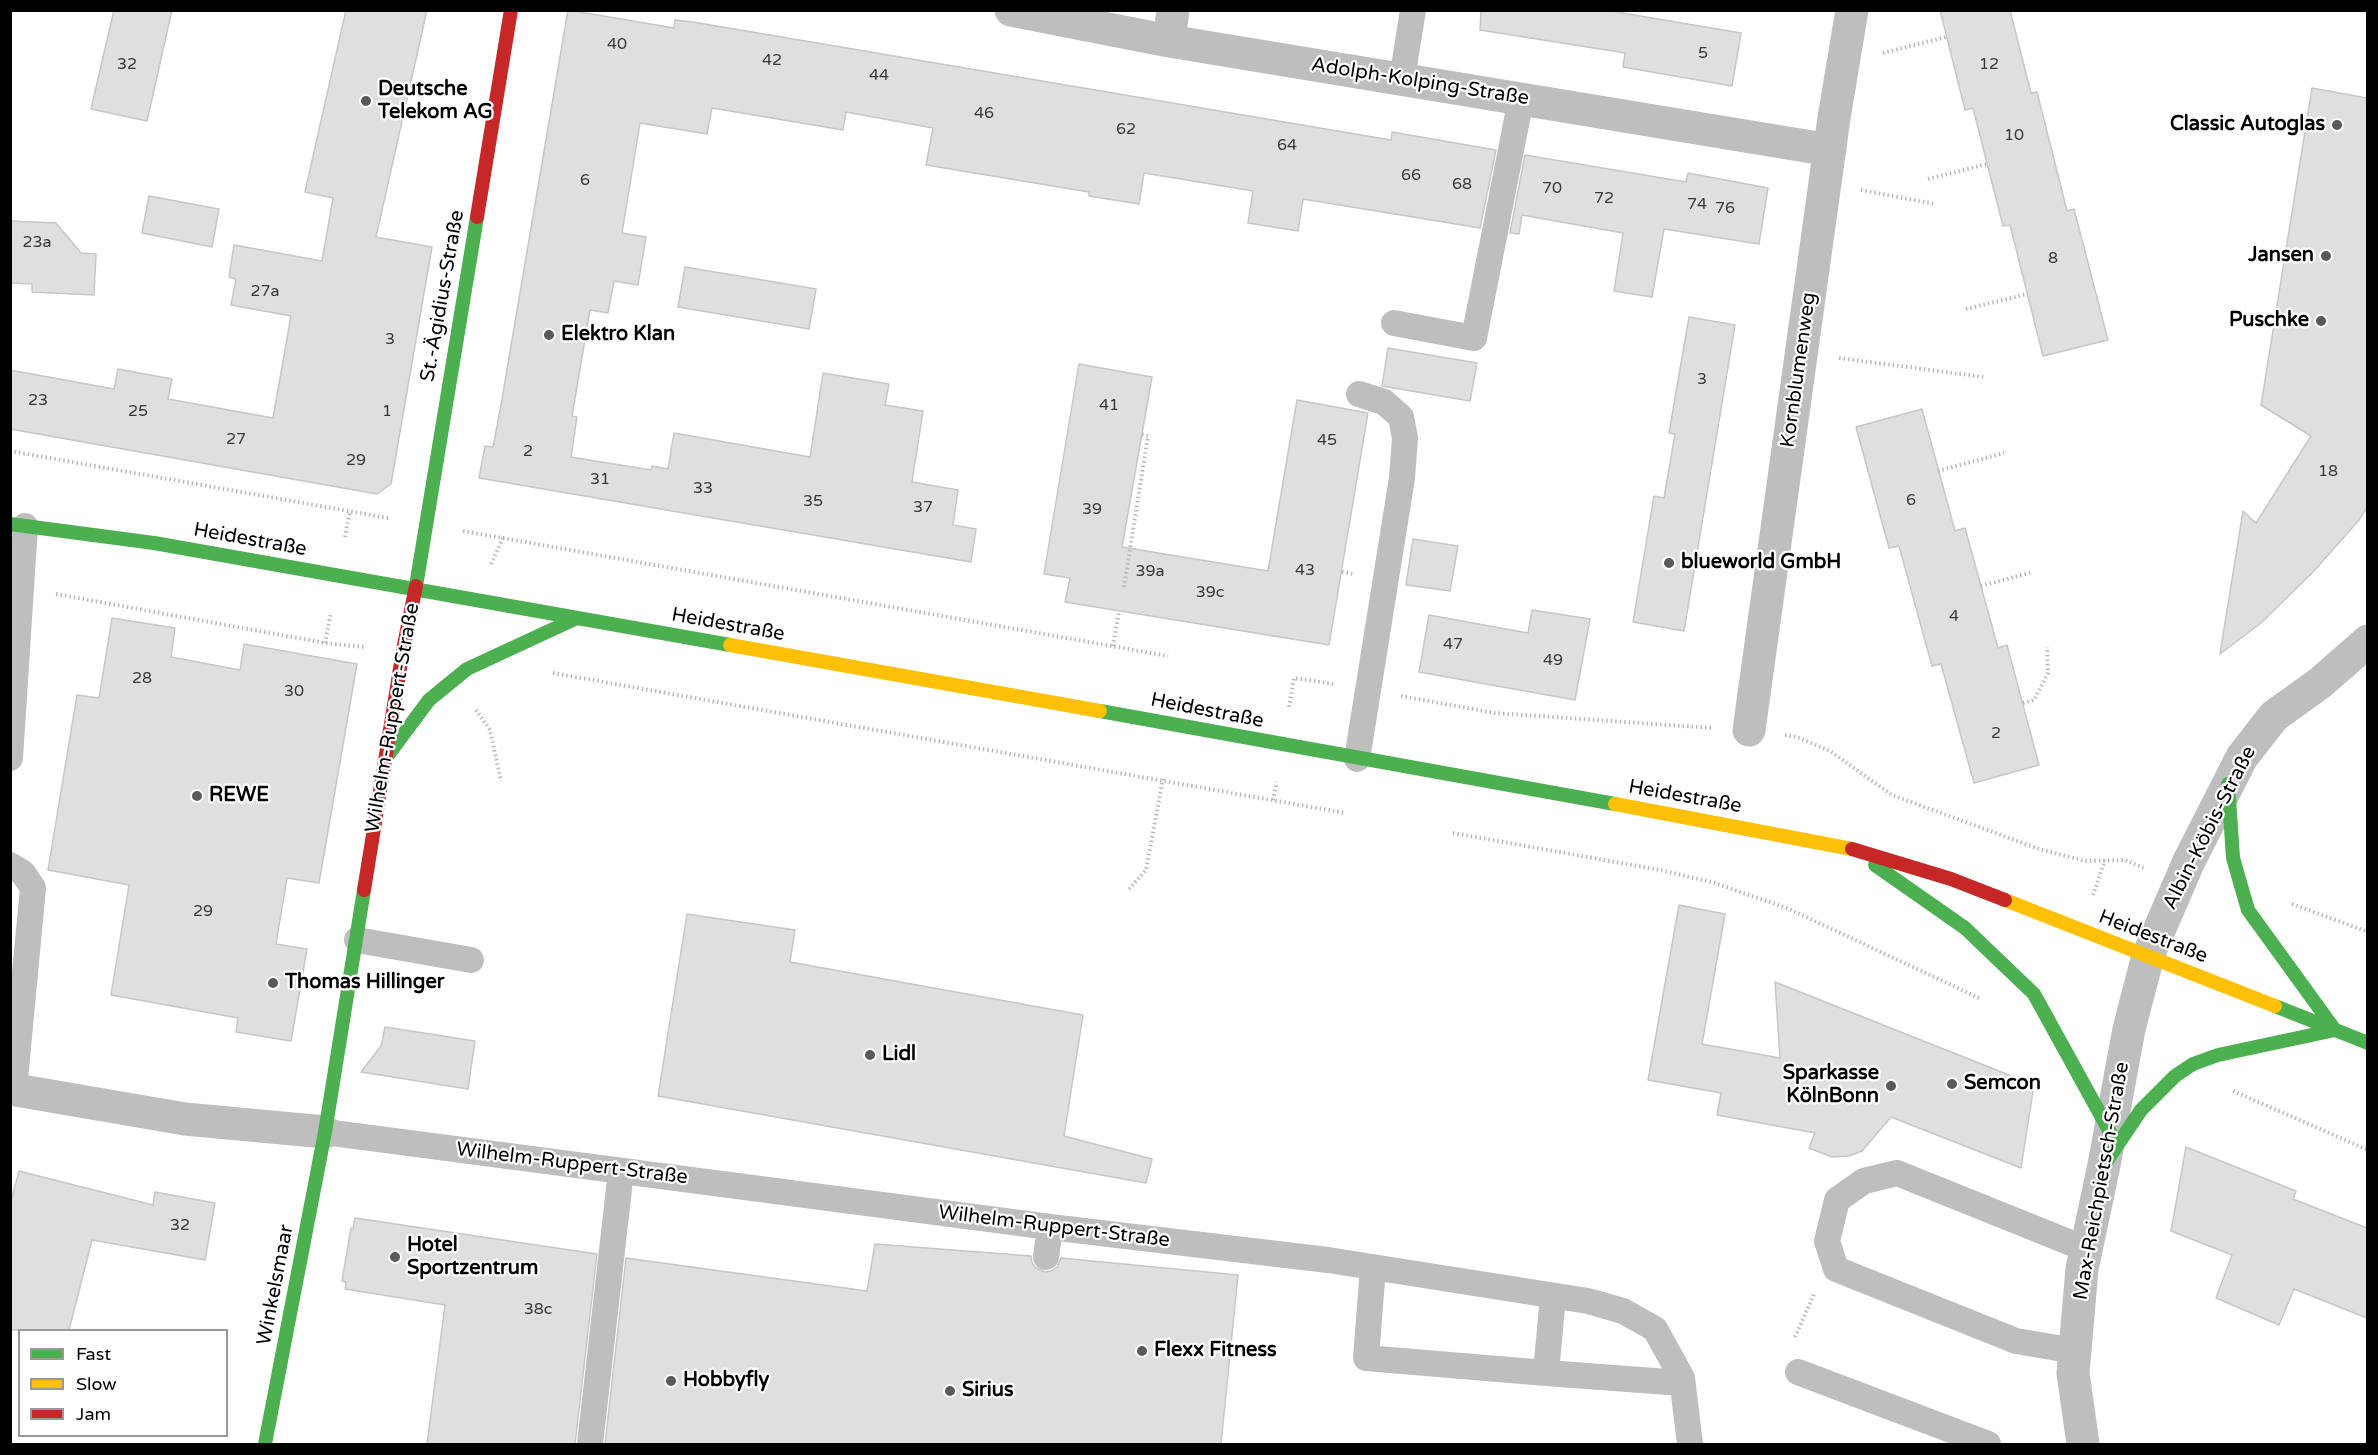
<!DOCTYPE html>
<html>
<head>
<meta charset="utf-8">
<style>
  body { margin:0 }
  #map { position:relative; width:2378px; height:1455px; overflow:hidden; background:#fff; font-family:"Varela Round",sans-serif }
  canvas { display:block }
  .frame { position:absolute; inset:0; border:12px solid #000; pointer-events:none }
  .legend { position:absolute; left:18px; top:1329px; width:210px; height:108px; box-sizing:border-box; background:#fff; border:2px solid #999; margin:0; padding:8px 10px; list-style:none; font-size:18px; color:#000 }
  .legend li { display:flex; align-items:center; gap:12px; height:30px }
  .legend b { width:30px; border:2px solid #999 }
</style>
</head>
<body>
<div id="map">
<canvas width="2378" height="1455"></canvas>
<div class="frame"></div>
<ul class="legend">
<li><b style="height:8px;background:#4caf50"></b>Fast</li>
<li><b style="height:8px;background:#ffc107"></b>Slow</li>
<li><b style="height:8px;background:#c62828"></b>Jam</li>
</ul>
</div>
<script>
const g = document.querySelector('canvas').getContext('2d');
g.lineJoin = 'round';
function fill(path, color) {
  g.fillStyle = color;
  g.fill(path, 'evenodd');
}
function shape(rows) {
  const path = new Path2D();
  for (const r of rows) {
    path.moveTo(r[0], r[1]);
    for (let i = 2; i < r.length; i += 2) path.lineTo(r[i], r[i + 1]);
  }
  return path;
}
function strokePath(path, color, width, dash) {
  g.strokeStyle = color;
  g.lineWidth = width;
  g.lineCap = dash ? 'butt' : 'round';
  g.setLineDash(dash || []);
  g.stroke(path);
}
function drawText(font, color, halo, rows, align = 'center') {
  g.font = font + ' "Varela Round",sans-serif';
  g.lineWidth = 4.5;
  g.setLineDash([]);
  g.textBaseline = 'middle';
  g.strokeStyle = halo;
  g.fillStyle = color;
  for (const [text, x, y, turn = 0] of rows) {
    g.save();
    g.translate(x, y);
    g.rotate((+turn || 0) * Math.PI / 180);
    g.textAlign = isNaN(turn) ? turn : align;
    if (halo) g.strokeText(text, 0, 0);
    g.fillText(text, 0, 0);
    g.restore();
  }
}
const building = shape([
  [114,10,172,10,147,121,91,109,114,10],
  [346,10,427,10,376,237,432,247,391,484,377,494,10,429,10,370,114,389,118,369,172,379,168,399,273,418,291,316,231,305,236,279,229,277,234,245,322,261,333,198,305,192,346,10],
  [568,10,674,28,675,20,693,22,1391,140,1392,132,1496,150,1480,228,1303,199,1298,231,1248,223,1253,191,1144,173,1139,204,1089,196,1089,192,926,165,933,128,846,112,843,130,712,108,707,134,640,123,622,233,646,237,638,285,614,281,608,313,590,310,572,416,577,417,571,457,651,470,652,466,668,469,674,433,810,457,823,373,889,384,885,405,923,411,912,482,958,490,953,525,976,529,971,562,479,478,485,446,493,447,501,405,568,10],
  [1481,10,1605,10,1741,33,1732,86,1623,67,1625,53,1480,30,1481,10],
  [1940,10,2010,10,2031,93,2037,92,2067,211,2074,209,2108,340,2043,356,2010,225,2003,226,1973,108,1965,110,1940,10],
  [2312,88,2367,98,2367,507,2359,520,2314,571,2261,623,2220,654,2243,511,2256,523,2311,436,2261,405,2312,88],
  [1525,155,1686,182,1688,173,1768,188,1759,244,1664,229,1652,297,1614,291,1623,233,1522,215,1519,234,1510,233,1525,155],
  [149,196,219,209,212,247,142,233,149,196],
  [10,221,56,223,81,253,96,254,94,295,32,292,32,284,10,283,10,221],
  [685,267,816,289,809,329,678,307,685,267],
  [1689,317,1735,325,1684,631,1633,622,1654,496,1664,498,1675,434,1669,433,1689,317],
  [1388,348,1477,363,1470,401,1382,386,1388,348],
  [1079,364,1152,377,1122,547,1268,571,1297,400,1368,413,1329,645,1065,602,1070,578,1044,574,1079,364],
  [1922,409,1955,531,1965,528,1998,648,2007,645,2039,765,1974,783,1941,664,1932,666,1899,546,1889,548,1856,427,1922,409],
  [1413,539,1458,546,1450,591,1406,585,1413,539],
  [1532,610,1590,619,1575,700,1419,672,1429,615,1528,633,1532,610],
  [112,618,175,628,171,657,240,670,244,644,357,664,319,883,287,878,276,944,307,949,291,1041,236,1032,238,1018,111,995,129,885,48,870,77,695,99,698,112,618],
  [1679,905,1725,914,1702,1044,1780,1058,1775,982,2034,1085,2021,1168,1891,1117,1862,1151,1849,1156,1832,1157,1809,1148,1815,1133,1717,1115,1721,1093,1648,1080,1679,905],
  [687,914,795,930,790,962,1083,1015,1064,1136,1152,1159,1146,1183,658,1096,687,914],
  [385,1027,475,1041,468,1089,361,1072,381,1046,385,1027],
  [2186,1147,2296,1191,2293,1199,2367,1228,2367,1318,2294,1289,2279,1325,2216,1298,2232,1255,2171,1231,2186,1147],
  [19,1171,153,1205,155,1192,215,1203,205,1260,92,1240,69,1330,10,1330,10,1205,19,1171],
  [355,1218,597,1254,575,1444,427,1444,445,1305,345,1289,346,1282,342,1281,351,1228,353,1229,355,1218],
  [875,1244,1031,1256,1032,1263,1036,1268,1045,1272,1051,1271,1057,1267,1061,1258,1238,1275,1221,1444,605,1444,626,1258,867,1291,875,1244]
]);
fill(building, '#dfdfdf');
strokePath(building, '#c7c7c7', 1.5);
strokePath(shape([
  [1883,53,1946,37],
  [1928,179,1987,164],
  [1861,190,1935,204],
  [1966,309,2027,294],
  [1839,358,1984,377],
  [10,451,388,518],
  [1938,471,2004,453],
  [463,531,1168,656],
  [345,537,350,511],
  [491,564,503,538],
  [1342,572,1353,574],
  [1981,586,2033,572],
  [1124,587,1148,436,1141,434],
  [56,594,325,643,364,647],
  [325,643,331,612],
  [1113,646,1119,611],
  [553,673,1345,813],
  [1401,696,1495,713,1712,728],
  [2023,703,2034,700,2048,673,2047,647],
  [1289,707,1294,678,1334,684],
  [476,710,490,730,501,781],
  [1785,735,1797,737,1830,751,1892,795,2039,849,2085,861,2125,860,2144,868],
  [1273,800,1277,782],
  [1453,833,1660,870,1715,883,1789,909,1979,998],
  [1129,889,1146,870,1163,779],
  [2093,895,2105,860],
  [2292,904,2368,932],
  [2233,1091,2368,1150],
  [1795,1337,1814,1294]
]), '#b9b9b9', 4, [1.5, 3]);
strokePath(shape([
  [1402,79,1413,10],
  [1394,323,1474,338,1521,99],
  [10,758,25,526],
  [1357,759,1402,478,1405,438,1401,417,1384,402,1359,394],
  [10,865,23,873,33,888,14,1090],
  [357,940,471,960],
  [325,1132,1050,1227,1328,1260,1588,1301,1623,1311,1655,1329,1682,1378,1690,1444],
  [1046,1257,1050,1227],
  [1373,1267,1366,1358,1546,1373,1553,1296],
  [2075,1351,2016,1341,1836,1269,1827,1241,1837,1200,1864,1181,1897,1173,2086,1249],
  [1798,1372,1988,1444],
  [1546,1373,1682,1383],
  [590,1444,621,1171]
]), '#bebebe', 26);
strokePath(shape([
  [1011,10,1169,41,1830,150],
  [1169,41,1173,10],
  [1749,730,1834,118,1852,10],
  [10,1089,185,1119,325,1132],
  [2083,1444,2073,1373,2082,1269,2104,1165,2129,1029,2148,956,2189,861,2242,757,2274,716,2320,683,2368,641]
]), '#bebebe', 33);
strokePath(shape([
  [10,524,154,543,730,645],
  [416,586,477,217],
  [1100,711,1615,804],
  [388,755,429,700,467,669,577,618],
  [2228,784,2233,858,2248,910,2335,1030],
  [1875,865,1965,928,2034,994,2110,1132],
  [2275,1006,2368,1043],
  [2104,1165,2141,1110,2175,1076,2193,1064,2218,1055,2335,1030],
  [265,1444,325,1132,364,890]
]), '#4caf50', 14);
strokePath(shape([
  [730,645,1100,711],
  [1615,804,1852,849],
  [2005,900,2275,1006]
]), '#ffc107', 14);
strokePath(shape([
  [477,217,511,10],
  [1852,849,1951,879,2005,900],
  [364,890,403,650,416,586]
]), '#c62828', 14);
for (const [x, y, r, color] of [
  [366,101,6,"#595959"],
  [2337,125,6,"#595959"],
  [2326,256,6,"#595959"],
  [2321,321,6,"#595959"],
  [549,335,6,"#595959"],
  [1669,563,6,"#595959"],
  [197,796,6,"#595959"],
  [273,983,6,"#595959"],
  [870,1055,6,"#595959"],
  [1952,1084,6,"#595959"],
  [1891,1086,6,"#595959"],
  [395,1257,6,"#595959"],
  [1142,1351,6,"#595959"],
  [671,1381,6,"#595959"],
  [950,1391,6,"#595959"]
]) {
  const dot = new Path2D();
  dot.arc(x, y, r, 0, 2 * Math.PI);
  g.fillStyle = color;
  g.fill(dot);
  strokePath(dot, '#fff', 2);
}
drawText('16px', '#383838', null, [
  ["40",617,45],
  ["5",1703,54],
  ["42",772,61],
  ["32",127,65],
  ["12",1989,65],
  ["44",879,76],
  ["46",984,114],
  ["62",1126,130],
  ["10",2014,136],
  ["64",1287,146],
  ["66",1411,176],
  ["6",585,181],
  ["68",1462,185],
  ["70",1552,189],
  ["72",1604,199],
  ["74",1697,205],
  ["76",1725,209],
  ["23a",37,243],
  ["8",2053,259],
  ["27a",265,292],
  ["3",390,340],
  ["3",1702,380],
  ["23",38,401],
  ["41",1109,406],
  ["25",138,412],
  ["1",387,412],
  ["27",236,440],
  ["45",1327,441],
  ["2",528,452],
  ["29",356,461],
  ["18",2328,472],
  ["31",600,480],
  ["33",703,489],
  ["6",1911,501],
  ["35",813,502],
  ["37",923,508],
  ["39",1092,510],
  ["43",1305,571],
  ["39a",1150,572],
  ["39c",1210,593],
  ["4",1954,617],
  ["47",1453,645],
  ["49",1553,661],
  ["28",142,679],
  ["30",294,692],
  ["2",1996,734],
  ["29",203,912],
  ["32",180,1226],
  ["38c",538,1310]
]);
drawText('20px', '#000', '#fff', [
  ["Adolph-Kolping-Straße",1420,82,9],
  ["St.-Ägidius-Straße",443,296,-80],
  ["Kornblumenweg",1799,370,-82],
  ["Heidestraße",250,540,10],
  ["Heidestraße",728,625,10],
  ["Heidestraße",1207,711,11],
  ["Wilhelm-Ruppert-Straße",393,718,-80],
  ["Heidestraße",1685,797,10],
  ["Albin-Köbis-Straße",2210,828,-63],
  ["Heidestraße",2153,937,21],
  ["Wilhelm-Ruppert-Straße",572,1164,7],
  ["Max-Reichpietsch-Straße",2102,1181,-80],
  ["Wilhelm-Ruppert-Straße",1054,1227,7],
  ["Winkelsmaar",276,1285,-79]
]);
drawText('bold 20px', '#000', '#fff', [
  ["Deutsche",378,90],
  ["Telekom AG",378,113],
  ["Classic Autoglas",2325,125,"right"],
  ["Jansen",2314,256,"right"],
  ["Puschke",2309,321,"right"],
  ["Elektro Klan",561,335],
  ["blueworld GmbH",1681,563],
  ["REWE",209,796],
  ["Thomas Hillinger",285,983],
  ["Lidl",882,1055],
  ["Sparkasse",1879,1074,"right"],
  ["KölnBonn",1879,1097,"right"],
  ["Semcon",1964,1084],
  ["Hotel",407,1246],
  ["Sportzentrum",407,1269],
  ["Flexx Fitness",1154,1351],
  ["Hobbyfly",683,1381],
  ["Sirius",962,1391]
], 'left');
</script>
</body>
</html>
